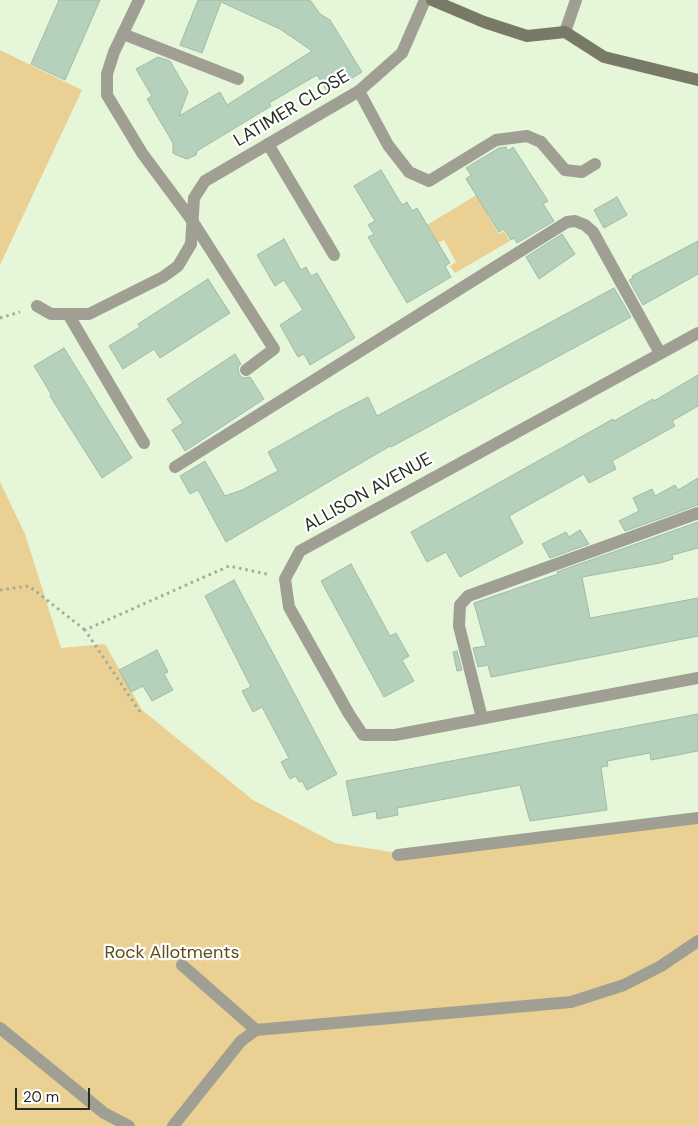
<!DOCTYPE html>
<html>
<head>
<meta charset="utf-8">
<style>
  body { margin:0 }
  #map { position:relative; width:698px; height:1126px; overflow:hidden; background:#e6f6d9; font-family:"DM Sans",sans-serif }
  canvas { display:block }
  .scale { position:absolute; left:15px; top:1088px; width:75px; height:22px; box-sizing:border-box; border:2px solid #292e23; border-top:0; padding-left:6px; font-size:15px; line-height:18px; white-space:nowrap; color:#292e23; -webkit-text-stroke:4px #fff; paint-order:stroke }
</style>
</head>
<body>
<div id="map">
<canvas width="698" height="1126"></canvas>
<div class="scale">20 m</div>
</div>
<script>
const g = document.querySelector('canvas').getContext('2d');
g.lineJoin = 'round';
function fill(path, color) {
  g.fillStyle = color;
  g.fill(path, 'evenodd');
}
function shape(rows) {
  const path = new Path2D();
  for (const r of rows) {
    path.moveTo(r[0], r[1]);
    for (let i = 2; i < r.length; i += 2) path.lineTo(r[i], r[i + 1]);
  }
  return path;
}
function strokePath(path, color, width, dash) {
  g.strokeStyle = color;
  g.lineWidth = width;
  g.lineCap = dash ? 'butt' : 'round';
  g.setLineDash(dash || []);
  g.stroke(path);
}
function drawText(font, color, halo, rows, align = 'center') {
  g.font = font + ' "DM Sans",sans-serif';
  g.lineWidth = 4.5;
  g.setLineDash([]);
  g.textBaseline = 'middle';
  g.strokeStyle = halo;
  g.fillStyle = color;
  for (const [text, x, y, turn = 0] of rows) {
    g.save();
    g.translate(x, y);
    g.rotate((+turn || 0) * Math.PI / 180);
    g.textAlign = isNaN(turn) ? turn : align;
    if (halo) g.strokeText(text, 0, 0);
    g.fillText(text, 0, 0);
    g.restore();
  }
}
fill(shape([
  [0,50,82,90,0,265],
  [480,193,492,213,488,216,499,234,504,231,510,241,455,273,450,266,456,262,444,240,438,243,427,225],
  [0,482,25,534,61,648,105,644,142,710,253,800,335,843,404,854,698,820,698,1126,0,1126]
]), '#ead193');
const building = shape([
  [59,0,100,0,65,80,31,64,59,0],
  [198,0,310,0,320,14,330,20,362,72,328,93,317,75,269,103,271,106,197,151,196,155,187,159,179,156,173,153,173,143,147,99,152,96,136,69,158,57,170,61,188,92,179,116,220,92,227,105,312,51,280,29,221,2,202,53,180,45,198,0],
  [506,147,508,151,513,147,548,201,543,204,554,221,517,243,514,238,511,240,504,229,499,232,466,179,471,175,466,168,499,148,506,147],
  [381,170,402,205,407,202,412,211,417,208,450,263,445,266,451,277,407,303,368,237,374,234,368,225,375,221,354,186,381,170],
  [617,197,627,215,604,228,594,210,617,197],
  [562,234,575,254,539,279,526,257,562,234],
  [284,239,301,270,306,267,311,276,317,273,355,338,310,365,304,354,298,357,280,325,303,310,284,280,275,286,257,255,284,239],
  [698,241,698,274,643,305,629,280,633,278,632,276,698,241],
  [208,279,230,313,160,358,154,349,123,369,109,346,140,327,138,324,208,279],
  [614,288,631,317,391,447,390,446,226,542,198,490,190,494,180,476,205,461,225,496,242,490,278,471,268,452,337,413,368,397,377,416,614,288],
  [64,348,132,458,102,478,50,396,51,394,34,366,64,348],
  [235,354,241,364,238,367,239,374,243,378,250,377,264,399,185,451,172,430,183,423,167,399,235,354],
  [698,375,698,406,672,421,675,426,612,461,616,469,589,483,584,474,509,516,523,543,460,577,446,552,427,562,411,532,613,419,614,421,653,399,654,401,698,375],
  [698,478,698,505,625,531,619,521,639,511,633,498,652,489,655,496,675,485,678,490,698,478],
  [698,522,698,548,672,555,673,559,660,563,582,577,590,618,698,598,698,636,491,677,488,665,478,667,473,648,486,646,474,603,558,574,557,572,698,522],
  [580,530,589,544,550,558,542,544,566,532,569,537,580,530],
  [351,564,390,636,396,633,409,656,402,660,414,681,384,697,321,581,351,564],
  [234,580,337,774,307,790,302,781,299,782,296,776,290,779,281,762,289,758,262,707,253,712,242,691,251,687,205,596,234,580],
  [157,650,168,672,164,674,173,690,152,701,143,686,131,692,119,670,157,650],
  [457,651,462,670,457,671,453,652,457,651],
  [698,714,698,751,651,760,650,753,607,761,608,766,601,767,607,810,530,821,520,785,397,808,398,815,377,819,376,811,353,816,346,781,698,714]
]);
fill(building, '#b6d1bb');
strokePath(building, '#a0baa5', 1);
strokePath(shape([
  [0,318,20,312],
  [0,590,29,586,85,630],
  [140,712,85,630,229,566,267,574]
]), '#a1ad96', 3, [2.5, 4]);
strokePath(shape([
  [123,34,238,79],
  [541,142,565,170,582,172,595,164],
  [268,144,334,255],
  [191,219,274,349,246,370],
  [68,314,144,443],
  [175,467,567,222,575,221,585,225,593,232,660,353],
  [482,718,459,626,460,605,468,596,698,513],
  [398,855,698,818],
  [182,965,256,1030,571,1002,624,985,661,966,698,941],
  [0,1028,104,1113,129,1126],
  [173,1126,241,1041,256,1030]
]), '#9fa093', 12);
strokePath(shape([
  [139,0,114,52,107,74,107,95,142,153,191,219],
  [565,32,576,0],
  [359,91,388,145,409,172,429,181,496,140,527,136,541,142],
  [37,306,51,314,89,314,163,277,178,266,191,244,194,198,205,181,359,91,402,53,425,0],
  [698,333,300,551,285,579,289,607,349,714,363,735,395,735,698,678]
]), '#9fa093', 12);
strokePath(shape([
  [432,0,484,22,527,36,565,32,604,57,698,80]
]), '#787967', 12);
drawText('18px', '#292e23', '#fff', [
  ["LATIMER CLOSE",292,109,-31],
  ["ALLISON AVENUE",368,493,-29]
]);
drawText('18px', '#604d17', '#fff', [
  ["Rock Allotments",172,953]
]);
</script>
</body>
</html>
